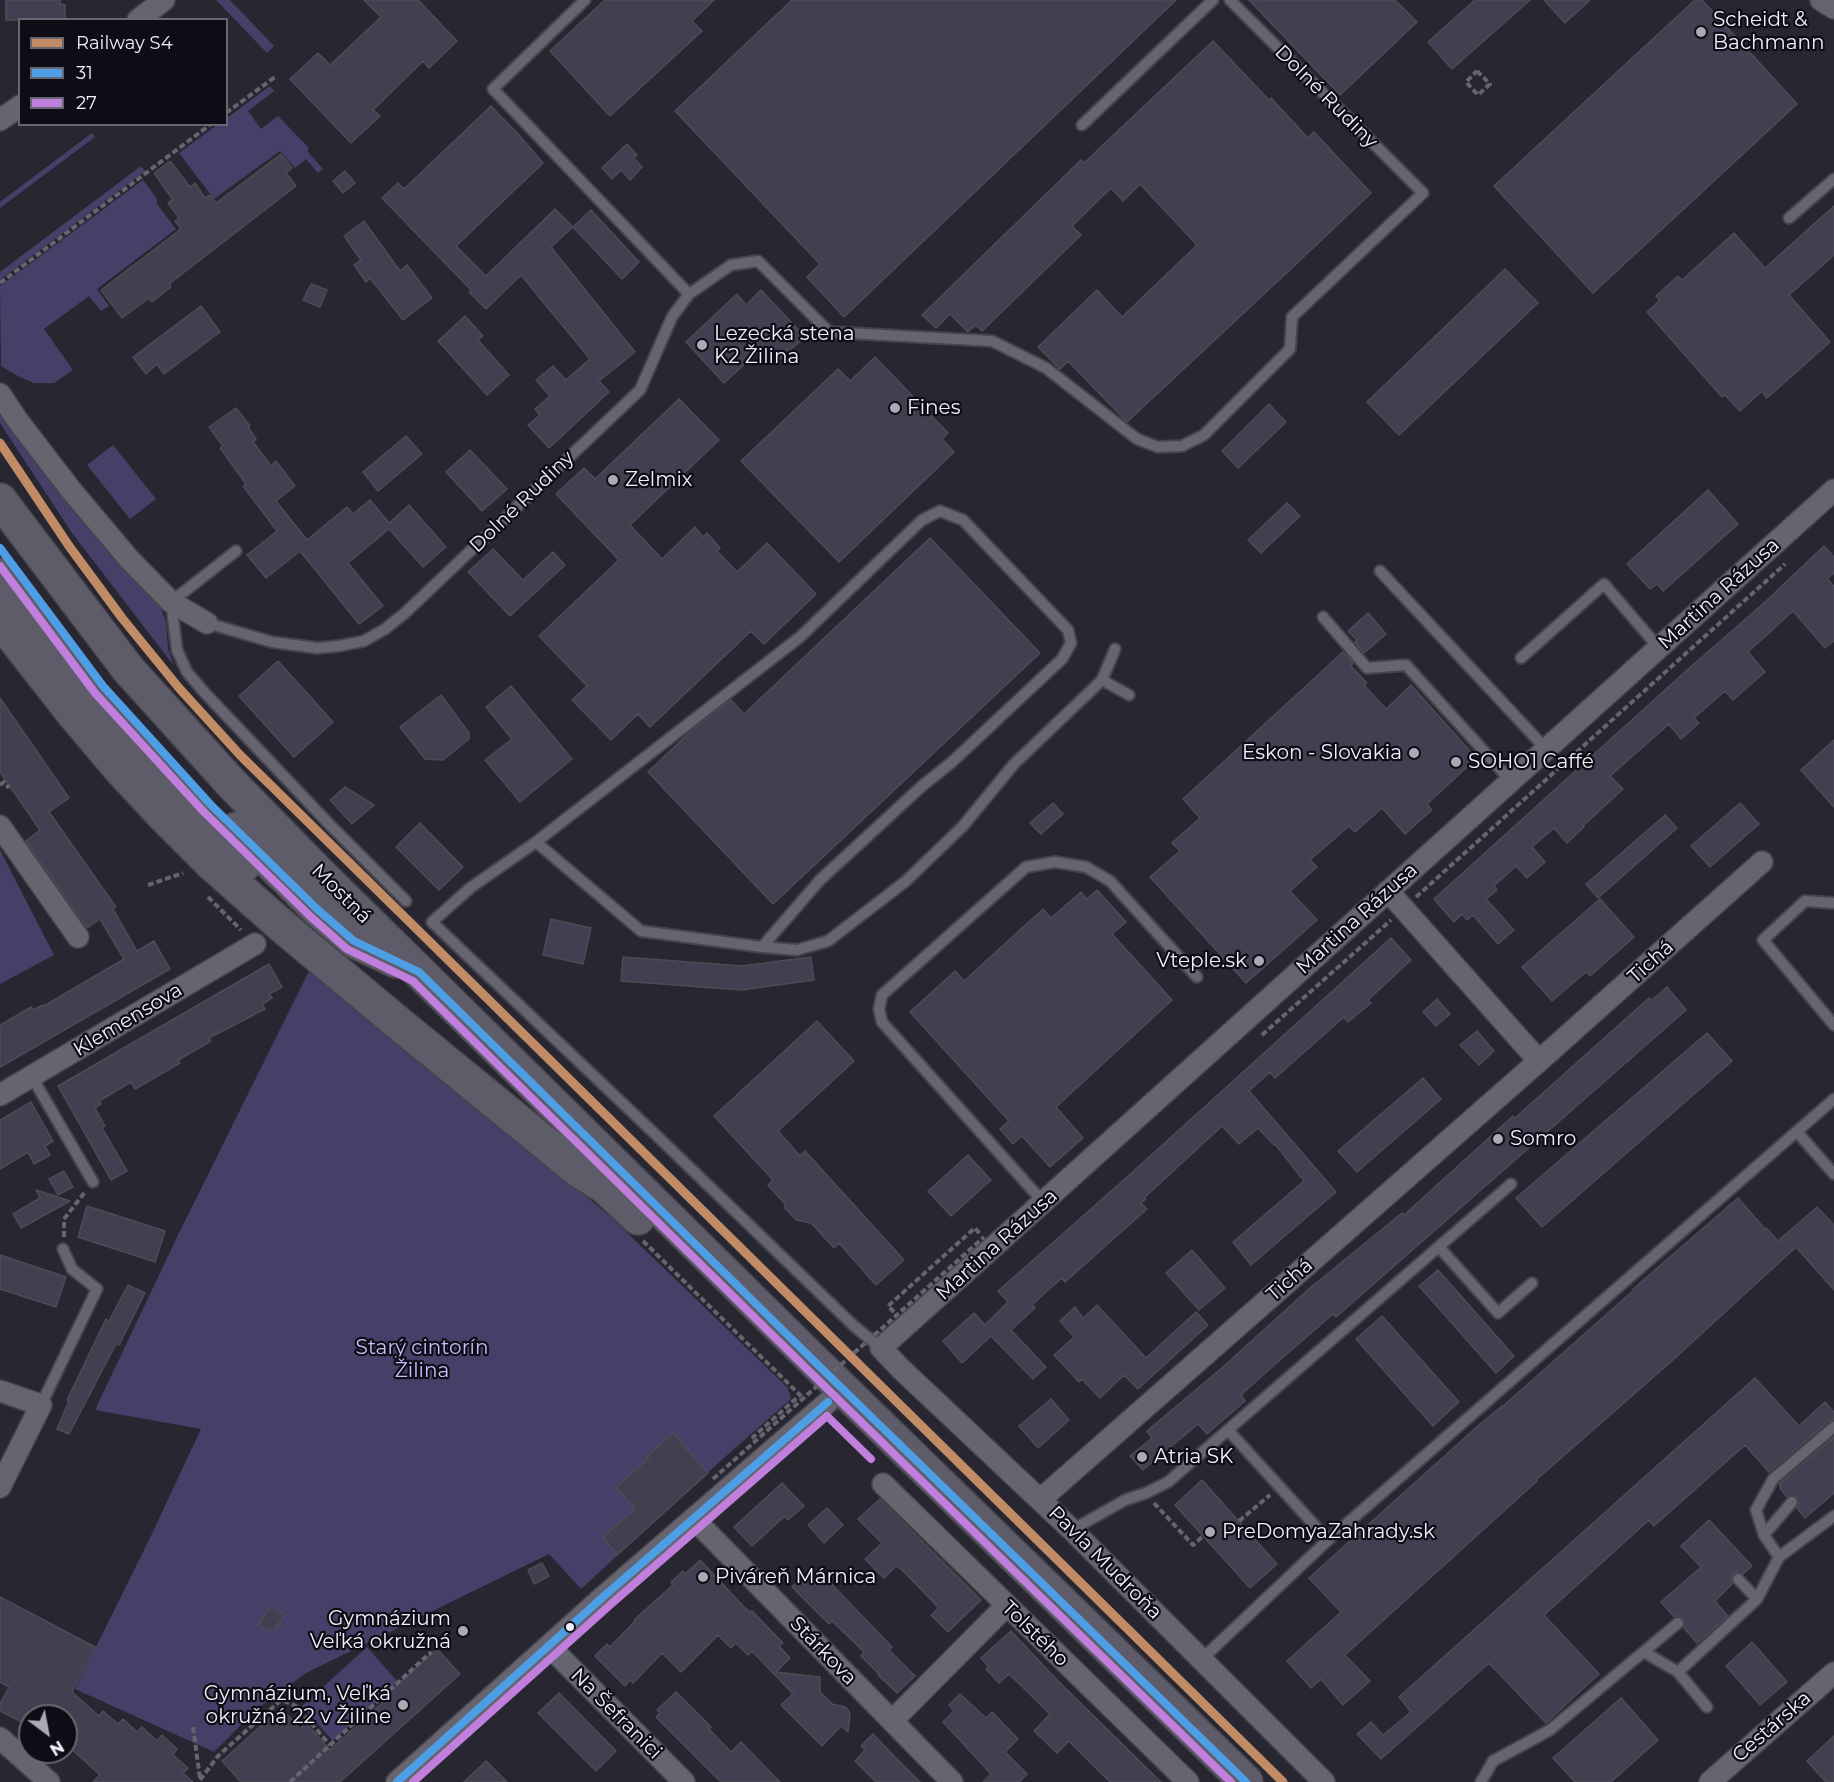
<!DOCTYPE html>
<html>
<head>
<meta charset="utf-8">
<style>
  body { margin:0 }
  #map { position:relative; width:1834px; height:1782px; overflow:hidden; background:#282630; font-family:Montserrat,sans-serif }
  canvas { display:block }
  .legend { position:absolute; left:18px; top:18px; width:210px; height:108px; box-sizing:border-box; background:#0e0d15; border:2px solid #686771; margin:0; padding:8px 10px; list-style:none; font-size:18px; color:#f0effb }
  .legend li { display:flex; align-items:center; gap:12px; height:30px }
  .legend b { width:30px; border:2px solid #686771 }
  .north { position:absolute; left:18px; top:1704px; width:60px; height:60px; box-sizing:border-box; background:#0e0d15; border:2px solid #686771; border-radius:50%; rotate:148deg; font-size:16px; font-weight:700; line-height:24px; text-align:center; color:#f0effb }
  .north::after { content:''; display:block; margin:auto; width:21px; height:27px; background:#aaa9b4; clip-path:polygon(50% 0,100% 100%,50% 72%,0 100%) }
</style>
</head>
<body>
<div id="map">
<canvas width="1834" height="1782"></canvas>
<ul class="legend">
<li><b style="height:8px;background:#c18c65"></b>Railway S4</li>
<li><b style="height:8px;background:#4d9ee5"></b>31</li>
<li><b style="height:8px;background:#c07fdc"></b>27</li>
</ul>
<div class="north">N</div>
</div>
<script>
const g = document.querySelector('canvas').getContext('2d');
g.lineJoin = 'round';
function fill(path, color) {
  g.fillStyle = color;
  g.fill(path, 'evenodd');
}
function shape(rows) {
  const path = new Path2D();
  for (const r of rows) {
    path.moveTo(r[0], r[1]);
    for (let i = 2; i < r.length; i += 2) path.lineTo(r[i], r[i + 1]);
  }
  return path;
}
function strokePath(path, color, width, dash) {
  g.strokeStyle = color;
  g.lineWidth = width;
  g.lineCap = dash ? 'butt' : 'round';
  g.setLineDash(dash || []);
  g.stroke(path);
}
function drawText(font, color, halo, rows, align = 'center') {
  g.font = font + ' Montserrat,sans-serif';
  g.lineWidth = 4.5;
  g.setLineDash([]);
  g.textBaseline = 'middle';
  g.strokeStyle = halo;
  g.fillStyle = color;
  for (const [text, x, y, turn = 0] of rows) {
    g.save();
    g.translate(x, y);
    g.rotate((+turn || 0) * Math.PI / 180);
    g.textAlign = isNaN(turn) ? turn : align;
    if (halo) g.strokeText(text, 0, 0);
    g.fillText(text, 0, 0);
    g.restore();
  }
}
fill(shape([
  [216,0,230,0,274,46,267,53],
  [270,86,274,91,248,111,261,129,278,116,308,147,308,152,323,169,318,173,306,159,295,168,280,151,214,199,179,153,217,125,226,124,227,118],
  [92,133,95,137,0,208,0,202],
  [141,166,145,171,0,280,0,272],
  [143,180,157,199,157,204,176,229,97,289,109,306,101,311,89,296,44,329,73,370,54,383,34,383,18,376,1,366,0,286],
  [0,410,107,548,134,579,152,595,161,608,166,622,168,649,174,666,72,533,0,423],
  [113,445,156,499,130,519,87,465],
  [0,850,54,955,0,984],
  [309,971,508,1129,613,1219,788,1388,791,1399,716,1465,581,1589,549,1554,306,1673,257,1709,214,1752,75,1689,149,1540,201,1429,95,1410,178,1235],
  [367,1647,398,1682,333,1741,302,1706]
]), '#464069');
const building = shape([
  [6,0,60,0,60,4,65,5,65,20,6,20,6,0],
  [364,0,418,0,457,41,429,68,423,61,373,110,380,116,351,143,290,79,318,53,330,65,381,17,364,0],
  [605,0,714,0,692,21,702,31,610,116,550,51,605,0],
  [792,0,1176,0,844,317,807,277,820,264,675,111,792,0],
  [1249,0,1395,0,1417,22,1340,95,1249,0],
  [1475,0,1530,0,1452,69,1428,42,1475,0],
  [1544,0,1590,0,1565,23,1544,0],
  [1695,0,1702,0,1797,104,1593,293,1494,186,1695,0],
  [1213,41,1269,100,1271,98,1308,138,1314,132,1371,193,1294,266,1127,422,1068,361,1060,369,1038,347,1097,290,1122,317,1197,245,1140,184,1123,201,1111,188,1072,226,1081,235,982,331,976,325,968,332,950,314,936,328,922,315,1081,160,1084,163,1213,41],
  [491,106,518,134,543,163,456,246,486,276,555,209,573,227,551,247,635,352,599,381,609,392,549,448,528,425,540,415,535,409,550,396,536,380,553,366,566,380,590,359,521,275,486,309,469,292,471,290,382,198,398,183,404,189,491,106],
  [627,144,637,155,634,158,642,167,630,180,621,170,612,179,602,168,627,144],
  [281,154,292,168,286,173,296,186,169,284,171,287,152,302,149,298,122,318,101,290,181,229,175,221,179,218,168,203,173,200,154,173,170,161,190,187,195,183,205,198,210,195,216,203,281,154],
  [345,171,355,183,343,193,333,181,345,171],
  [1834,206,1834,255,1789,295,1830,342,1767,398,1762,391,1740,411,1725,395,1722,397,1647,312,1660,300,1656,296,1678,276,1682,280,1734,233,1765,268,1834,206],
  [591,210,639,262,622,279,573,227,591,210],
  [364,221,400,271,407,265,432,298,403,320,370,278,366,282,354,265,361,260,344,236,364,221],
  [1505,269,1538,303,1399,435,1367,402,1505,269],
  [311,284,327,290,320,307,303,300,311,284],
  [761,290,805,337,778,361,764,346,724,383,686,342,737,294,746,305,761,290],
  [201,306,220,332,164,374,157,364,146,374,133,357,201,306],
  [465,316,483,336,478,340,509,375,487,395,438,341,465,316],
  [875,357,948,433,942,439,954,452,839,562,741,461,838,369,850,381,875,357],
  [679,399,719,440,630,525,662,559,695,527,703,537,707,533,720,548,717,551,737,572,767,543,816,594,764,644,751,631,650,727,638,714,611,740,572,700,587,686,539,636,619,560,556,494,584,468,595,479,679,399],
  [1269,404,1286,422,1238,468,1222,451,1269,404],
  [236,408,250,426,248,427,256,439,253,442,271,466,276,461,295,486,276,501,307,540,347,507,353,514,370,500,389,523,409,505,446,547,423,567,389,529,348,563,383,606,359,624,300,551,266,578,247,555,277,531,243,486,246,484,220,448,223,446,209,427,236,408],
  [406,436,422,454,378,491,363,472,406,436],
  [470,450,507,489,482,511,446,472,470,450],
  [1708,490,1738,524,1663,591,1657,584,1650,589,1627,564,1708,490],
  [1287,503,1300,516,1261,553,1248,540,1287,503],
  [930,538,1040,653,773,904,648,772,694,728,731,700,744,714,930,538],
  [1824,546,1834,557,1834,573,1827,579,1834,586,1834,641,1825,648,1793,611,1748,652,1765,672,1733,700,1725,691,1694,718,1699,723,1681,739,1669,724,1610,776,1623,789,1583,826,1584,827,1567,843,1554,828,1532,847,1545,862,1527,878,1516,866,1494,886,1497,890,1486,899,1514,930,1498,944,1473,915,1467,920,1462,914,1454,922,1434,899,1686,671,1764,603,1824,546],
  [493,549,523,580,553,552,565,565,510,616,468,572,493,549],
  [1368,613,1386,634,1364,653,1355,642,1357,640,1348,631,1368,613],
  [1343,652,1353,663,1351,666,1367,683,1364,685,1386,709,1411,685,1470,751,1471,758,1467,767,1427,804,1432,810,1405,834,1382,808,1355,832,1349,826,1310,860,1317,867,1290,891,1317,920,1246,983,1150,877,1180,851,1172,843,1200,818,1183,799,1343,652],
  [278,661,333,722,294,757,239,696,278,661],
  [511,686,572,759,520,802,485,760,512,739,486,707,511,686],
  [441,695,469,733,469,739,443,760,425,759,400,727,441,695],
  [0,698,69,798,49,812,116,907,113,909,137,951,154,941,170,969,0,1067,0,1025,31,1007,33,1010,43,1005,44,1006,124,959,100,919,87,928,26,841,40,830,0,772,0,698],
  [1834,740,1834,807,1801,770,1834,740],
  [345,787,374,805,352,824,330,800,345,787],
  [1053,803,1063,814,1041,834,1030,823,1053,803],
  [1740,803,1759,824,1710,867,1691,846,1740,803],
  [1665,815,1677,828,1598,898,1586,884,1665,815],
  [420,823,463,867,439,890,396,847,420,823],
  [1097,890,1126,922,1112,934,1172,1000,1056,1107,1083,1138,1050,1167,1022,1136,1013,1144,1000,1129,1009,1121,910,1012,955,971,964,981,1043,909,1051,918,1081,892,1087,899,1097,890],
  [1600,899,1634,937,1590,976,1586,972,1552,1001,1522,967,1600,899],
  [551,919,591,928,583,964,543,955,551,919],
  [1391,938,1411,960,1368,1000,1371,1003,1348,1022,1344,1017,1275,1078,1270,1072,1249,1091,1336,1192,1251,1265,1233,1242,1304,1181,1275,1144,1274,1145,1258,1128,1239,1144,1222,1126,1144,1198,1146,1199,1141,1203,1147,1209,1065,1282,1062,1278,1046,1292,1032,1305,1035,1308,1011,1330,1046,1367,1033,1379,991,1336,962,1363,943,1341,974,1313,985,1325,1008,1302,998,1291,1126,1178,1391,938],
  [623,957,742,966,811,957,814,980,741,990,621,981,623,957],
  [269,964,282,987,269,994,272,998,262,1004,265,1009,209,1038,211,1041,178,1060,180,1063,135,1089,131,1082,99,1101,101,1104,95,1108,105,1126,102,1128,127,1171,111,1180,58,1086,269,964],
  [1667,987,1686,1010,1336,1317,1333,1314,1273,1366,1241,1395,1245,1401,1207,1434,1198,1424,1143,1470,1130,1456,1152,1438,1147,1431,1223,1367,1310,1288,1402,1213,1404,1215,1513,1116,1515,1118,1649,998,1651,1001,1667,987],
  [1437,999,1450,1014,1436,1026,1423,1012,1437,999],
  [817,1021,854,1061,778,1131,800,1156,805,1151,904,1260,876,1285,839,1243,834,1248,811,1223,796,1220,785,1208,785,1204,768,1185,773,1180,714,1116,817,1021],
  [1477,1031,1494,1051,1479,1065,1460,1045,1477,1031],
  [1707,1033,1732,1061,1542,1227,1516,1198,1707,1033],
  [1423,1078,1441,1099,1357,1172,1338,1151,1423,1078],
  [31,1102,53,1141,45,1146,50,1155,34,1164,28,1152,0,1169,0,1120,31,1102],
  [968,1155,991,1180,951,1216,928,1191,968,1155],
  [64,1171,73,1187,58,1195,49,1179,64,1171],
  [36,1190,70,1201,21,1228,13,1214,40,1198,36,1190],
  [1738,1198,1765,1229,1766,1228,1778,1241,1817,1207,1834,1225,1834,1290,1796,1247,1674,1359,1536,1480,1537,1481,1345,1655,1370,1681,1343,1705,1321,1679,1311,1688,1287,1661,1341,1612,1309,1578,1479,1425,1502,1406,1502,1407,1634,1290,1633,1289,1738,1198],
  [87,1206,165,1231,155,1262,78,1237,87,1206],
  [1192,1250,1225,1288,1199,1310,1166,1273,1192,1250],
  [0,1255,66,1277,56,1307,0,1289,0,1255],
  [1438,1270,1514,1356,1496,1373,1419,1286,1438,1270],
  [128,1285,145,1293,119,1345,116,1344,69,1434,57,1429,69,1401,67,1400,106,1319,109,1321,128,1285],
  [1097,1305,1146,1358,1196,1312,1208,1325,1138,1389,1124,1375,1100,1398,1082,1379,1079,1382,1054,1355,1074,1337,1060,1321,1075,1307,1083,1318,1097,1305],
  [1382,1316,1459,1402,1433,1426,1356,1339,1382,1316],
  [1755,1378,1799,1426,1825,1402,1834,1412,1834,1420,1829,1421,1769,1472,1745,1445,1654,1526,1649,1520,1544,1615,1599,1674,1546,1723,1489,1663,1381,1759,1357,1734,1371,1722,1383,1735,1411,1712,1399,1697,1755,1378],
  [1051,1399,1069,1420,1038,1448,1019,1426,1051,1399],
  [673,1433,708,1473,617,1555,603,1537,635,1509,616,1487,649,1458,647,1456,673,1433],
  [1834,1437,1834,1493,1805,1518,1797,1508,1799,1503,1797,1497,1793,1495,1787,1497,1780,1488,1781,1486,1779,1484,1834,1437],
  [1202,1480,1277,1564,1250,1588,1175,1505,1202,1480],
  [782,1483,804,1506,788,1520,785,1516,752,1546,734,1527,782,1483],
  [880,1499,981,1600,948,1632,931,1615,939,1608,901,1569,896,1566,884,1578,865,1559,882,1543,858,1519,880,1499],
  [827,1508,843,1525,824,1543,808,1525,827,1508],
  [1709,1520,1752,1566,1743,1574,1737,1572,1732,1574,1731,1580,1732,1584,1715,1601,1728,1616,1697,1643,1684,1628,1685,1622,1683,1618,1680,1616,1674,1617,1661,1602,1701,1567,1681,1546,1709,1520],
  [700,1560,744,1607,750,1612,752,1611,783,1643,779,1646,790,1658,776,1672,820,1677,820,1692,832,1704,845,1707,848,1710,850,1714,848,1732,841,1726,822,1746,781,1705,793,1694,752,1651,748,1655,736,1643,731,1648,718,1635,681,1672,662,1653,633,1683,630,1680,625,1686,595,1656,607,1644,610,1647,635,1621,634,1620,673,1585,671,1582,683,1571,685,1574,700,1560],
  [542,1563,549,1576,534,1584,528,1570,542,1563],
  [818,1570,892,1647,889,1650,915,1676,897,1693,878,1675,879,1674,861,1656,864,1652,832,1621,829,1624,792,1587,804,1575,808,1580,818,1570],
  [0,1597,95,1647,72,1692,99,1716,103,1711,118,1724,123,1719,137,1732,142,1727,157,1741,162,1735,177,1749,173,1755,188,1768,183,1773,193,1782,93,1782,100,1775,66,1744,66,1716,30,1716,30,1726,0,1711,0,1704,9,1687,0,1682,0,1597],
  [271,1606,285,1615,274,1630,268,1631,258,1625,271,1606],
  [1011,1631,1058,1681,1161,1782,1110,1782,1069,1741,1057,1753,1034,1731,1050,1714,1009,1674,999,1683,986,1669,989,1667,981,1658,1011,1631],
  [1752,1642,1787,1682,1760,1705,1726,1666,1752,1642],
  [437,1649,460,1674,340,1782,241,1782,222,1761,281,1708,300,1729,306,1723,330,1750,392,1694,390,1691,437,1649],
  [676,1692,711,1727,709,1729,731,1752,741,1742,780,1782,721,1782,656,1717,660,1713,657,1710,676,1692],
  [559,1693,616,1751,596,1771,538,1713,559,1693],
  [960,1694,986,1718,992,1712,1018,1739,1005,1752,1027,1774,1019,1782,983,1782,991,1774,943,1722,954,1711,949,1705,960,1694],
  [1621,1698,1658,1740,1611,1782,1575,1782,1553,1758,1621,1698],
  [873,1734,894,1756,920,1782,876,1782,855,1761,865,1750,861,1746,873,1734],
  [1834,1736,1834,1782,1826,1782,1807,1761,1834,1736],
  [486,1761,507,1782,464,1782,486,1761]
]);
fill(building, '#433f51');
strokePath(building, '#4d4c54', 1.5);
const lane = shape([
  [1082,125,1213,0],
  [1789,218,1834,179],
  [689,294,731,265,758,261,829,332,992,341,1046,368,1137,439,1158,447,1182,446,1204,435,1290,349,1292,317,1423,193,1230,0],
  [236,551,171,602,177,650,187,672,204,692,331,826,406,901],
  [1380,571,1546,749],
  [1323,617,1367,668,1406,665,1511,781],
  [207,623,272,642,317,648,339,646,364,641,385,629,405,613,640,390,672,317,689,294,493,89,585,0],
  [1521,658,1604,584,1659,648],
  [1102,680,1129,695],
  [536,842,641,931,762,947,797,950,828,941,906,881,963,826,1014,764,1102,680,1115,649],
  [1834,903,1805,901,1763,940,1834,1025],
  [762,947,820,880,922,786,952,762,1062,659,1071,643,1068,630,963,520,940,511,922,520,800,637,536,842,470,888,432,922,656,1135,854,1326,881,1348],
  [32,1077,93,1182],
  [1797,1132,1834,1174],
  [1044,1203,882,1022,879,1009,882,995,1026,867,1055,862,1086,867,1110,881,1197,977],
  [1439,1247,1498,1313,1532,1283],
  [41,1405,97,1289,72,1269,63,1249],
  [1228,1430,1328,1540],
  [1072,1530,1125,1500,1146,1493,1168,1482,1511,1184],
  [1764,1535,1792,1502],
  [1779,1557,1764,1535,1756,1510,1773,1479,1834,1427],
  [1738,1579,1757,1599],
  [1644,1652,1678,1672,1707,1707],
  [1202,1659,1328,1540,1834,1099],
  [1678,1672,1757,1599,1779,1557,1834,1516],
  [1481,1782,1493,1761,1550,1730,1678,1623]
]);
const street = shape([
  [1821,0,1834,8],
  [138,20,164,0],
  [0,120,20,106],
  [0,394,18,421,71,490,129,559,171,602,207,623],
  [0,826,78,937],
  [1388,891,1539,1061],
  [0,1095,255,944],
  [0,1391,41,1405,0,1487],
  [883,1484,1188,1782],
  [1041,1499,1539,1061,1762,862],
  [694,1519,952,1782],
  [549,1646,684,1782],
  [892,1721,1006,1606],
  [0,1738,49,1782],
  [397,1782,603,1597,828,1402],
  [1324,1782,1072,1530,901,1369,881,1348,1834,490],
  [1710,1782,1834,1673]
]);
const primary = shape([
  [0,500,128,669,232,784,318,872,816,1363,1246,1782],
  [0,575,91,696,178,796,245,864],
  [0,620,72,712,120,769,162,814,213,865,282,926,397,1022,578,1170,605,1187,638,1218],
  [236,829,317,909,354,941,396,961]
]);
strokePath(lane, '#45434c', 14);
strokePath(street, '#45434c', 24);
strokePath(primary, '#45434c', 36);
strokePath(shape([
  [1477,71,1490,84,1478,95,1466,82,1477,71],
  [226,113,275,77],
  [0,283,211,124],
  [0,785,4,782,9,788],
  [148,885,183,873],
  [208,897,241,930],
  [1416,897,1785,564],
  [1262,1035,1391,920],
  [64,1237,64,1219,85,1192],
  [643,1241,800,1395,753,1437,756,1440],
  [894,1312,888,1306,975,1228,980,1234],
  [1154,1503,1193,1545,1203,1536],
  [1239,1521,1270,1495],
  [193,1727,200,1779],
  [200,1780,218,1756,281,1700,296,1706,330,1745],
  [290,1782,430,1653,431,1655]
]), '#66646e', 4, [6, 3]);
strokePath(lane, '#65646f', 10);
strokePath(street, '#65646f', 21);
strokePath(primary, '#5e5c69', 33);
strokePath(shape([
  [713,1479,984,1237]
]), '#66646e', 4, [6, 3]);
strokePath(shape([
  [0,548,103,686,211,805,317,909,354,941,419,972,816,1363,1246,1782],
  [397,1782,603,1597,828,1402]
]), '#4d9ee5', 8);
strokePath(shape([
  [0,566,95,693,204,812,310,916,347,949,413,981,809,1371,1231,1782],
  [413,1782,610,1605,827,1416,871,1459]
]), '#c07fdc', 8);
strokePath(shape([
  [0,443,69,546,122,618,179,688,240,755,1283,1782]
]), '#c18c65', 9);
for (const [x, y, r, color] of [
  [1701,32,6,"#aaa9b4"],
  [702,345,6,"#aaa9b4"],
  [895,408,6,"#aaa9b4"],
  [613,480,6,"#aaa9b4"],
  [1414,753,6,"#aaa9b4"],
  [1456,762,6,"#aaa9b4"],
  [1259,961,6,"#aaa9b4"],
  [1498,1139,6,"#aaa9b4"],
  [1142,1457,6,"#aaa9b4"],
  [1210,1532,6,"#aaa9b4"],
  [703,1577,6,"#aaa9b4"],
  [570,1627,5,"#f0effb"],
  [463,1631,6,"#aaa9b4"],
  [403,1705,6,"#aaa9b4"]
]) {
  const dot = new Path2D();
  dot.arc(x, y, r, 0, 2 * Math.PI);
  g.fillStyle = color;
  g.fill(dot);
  strokePath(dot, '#0e0d15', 2);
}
drawText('20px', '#f0effb', '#0e0d15', [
  ["Scheidt &",1713,20],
  ["Bachmann",1713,43],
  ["Lezecká stena",714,334],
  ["K2 Žilina",714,357],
  ["Fines",907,408],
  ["Zelmix",625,480],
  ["Eskon - Slovakia",1402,753,"right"],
  ["SOHO1 Caffé",1468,762],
  ["Vteple.sk",1247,961,"right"],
  ["Somro",1510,1139],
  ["Atria SK",1154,1457],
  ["PreDomyaZahrady.sk",1222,1532],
  ["Piváreň Márnica",715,1577],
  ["Gymnázium",451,1619,"right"],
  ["Veľká okružná",451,1642,"right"],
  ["Gymnázium, Veľká",391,1694,"right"],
  ["okružná 22 v Žiline",391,1717,"right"]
], 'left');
drawText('20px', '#f0effb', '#0e0d15', [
  ["Dolné Rudiny",1326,97,45],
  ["Dolné Rudiny",522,502,-44],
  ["Martina Rázusa",1719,594,-42],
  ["Mostná",341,894,45],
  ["Martina Rázusa",1357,919,-42],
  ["Tichá",1651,962,-42],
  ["Klemensova",128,1020,-31],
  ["Martina Rázusa",997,1245,-42],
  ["Tichá",1290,1280,-41],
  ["Pavla Mudroňa",1105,1563,45],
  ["Tolstého",1035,1634,44],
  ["Stárkova",823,1651,46],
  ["Na Šefranici",616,1714,45],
  ["Cestárska",1772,1727,-41]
]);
drawText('20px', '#c4befd', '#0e0d15', [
  ["Starý cintorín",422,1348],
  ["Žilina",422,1371]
]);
</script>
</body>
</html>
